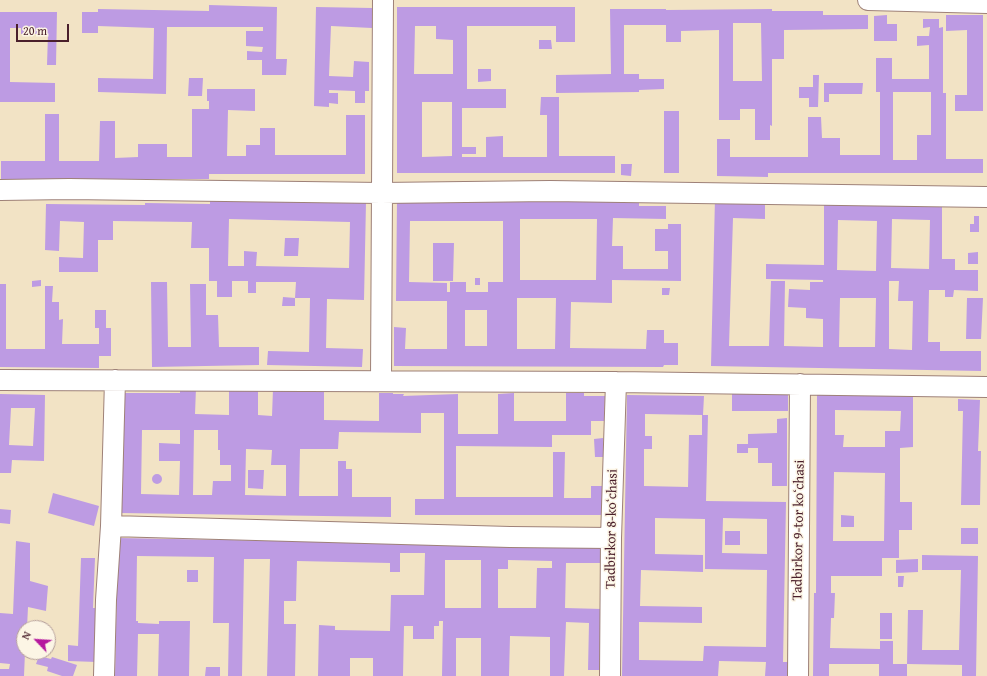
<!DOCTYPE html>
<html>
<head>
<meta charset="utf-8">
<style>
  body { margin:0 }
  #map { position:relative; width:987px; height:676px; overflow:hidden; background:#f2e3c5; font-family:"Gentium Book Plus",serif }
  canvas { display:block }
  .north { position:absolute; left:16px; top:620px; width:40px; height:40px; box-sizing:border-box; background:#fcf5e5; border:1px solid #b59f9b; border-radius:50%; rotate:295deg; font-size:11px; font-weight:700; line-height:16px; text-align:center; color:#4a1f2b }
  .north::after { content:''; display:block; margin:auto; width:14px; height:18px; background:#b5179e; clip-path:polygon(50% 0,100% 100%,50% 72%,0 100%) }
  .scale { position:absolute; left:16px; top:24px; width:53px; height:18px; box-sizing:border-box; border:2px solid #4a1f2b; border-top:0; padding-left:5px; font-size:12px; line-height:14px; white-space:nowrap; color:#4a1f2b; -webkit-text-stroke:3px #fcf5e5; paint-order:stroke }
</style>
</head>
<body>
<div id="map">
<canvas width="987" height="676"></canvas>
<div class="north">N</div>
<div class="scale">20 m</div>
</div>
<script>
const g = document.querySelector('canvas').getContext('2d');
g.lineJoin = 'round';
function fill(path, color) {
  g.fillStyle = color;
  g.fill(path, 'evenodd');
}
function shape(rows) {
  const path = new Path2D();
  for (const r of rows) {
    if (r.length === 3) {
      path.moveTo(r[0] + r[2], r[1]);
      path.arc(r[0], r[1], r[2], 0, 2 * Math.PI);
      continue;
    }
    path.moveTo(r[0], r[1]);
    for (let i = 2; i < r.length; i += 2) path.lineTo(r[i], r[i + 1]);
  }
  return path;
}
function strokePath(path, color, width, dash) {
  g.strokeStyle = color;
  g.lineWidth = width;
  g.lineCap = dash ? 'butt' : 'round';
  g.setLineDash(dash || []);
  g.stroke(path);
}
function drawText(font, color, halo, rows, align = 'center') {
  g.font = font + ' "Gentium Book Plus",serif';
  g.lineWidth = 3;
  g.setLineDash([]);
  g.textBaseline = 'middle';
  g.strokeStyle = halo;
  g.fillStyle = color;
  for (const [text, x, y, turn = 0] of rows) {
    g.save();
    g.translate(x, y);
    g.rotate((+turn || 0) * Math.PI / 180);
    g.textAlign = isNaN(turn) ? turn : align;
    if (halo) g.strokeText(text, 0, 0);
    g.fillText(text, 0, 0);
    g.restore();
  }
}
fill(shape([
  [209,5,277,7,276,59,287,59,286,75,262,75,262,60,247,60,247,51,262,52,263,47,246,46,246,31,263,31,263,27,167,27,166,94,98,92,98,78,153,79,154,28,98,26,98,33,82,33,82,12,98,12,98,9,209,11],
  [316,7,372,8,372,28,331,26,329,76,353,77,354,61,369,62,369,91,365,91,365,103,355,103,355,91,329,90,329,93,338,93,338,104,329,103,329,107,314,106],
  [397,7,575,7,575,42,556,42,556,26,467,26,467,89,506,89,506,108,462,108,462,147,476,147,476,154,462,154,462,157,486,157,486,137,503,136,503,157,547,157,547,115,540,115,541,97,559,97,559,156,615,156,615,173,397,173],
  [415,26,436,26,436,39,453,40,453,74,414,74],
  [422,102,452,102,452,156,422,157],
  [610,9,666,9,666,10,772,9,772,11,823,11,823,15,868,15,868,29,784,30,784,59,772,59,772,126,770,125,770,140,755,140,755,109,740,109,740,120,719,120,719,30,681,31,681,42,666,42,666,25,624,25,624,74,639,74,639,79,664,79,664,89,639,90,639,92,556,93,556,75,611,74],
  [733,23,761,23,762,81,733,81],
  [0,12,57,12,56,65,47,65,48,34,21,34,21,28,10,28,10,82,55,83,55,102,0,102],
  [887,15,887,24,897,24,897,41,874,41,874,16],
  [946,15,983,15,983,111,955,111,955,95,967,95,967,30,946,31],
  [923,19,939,19,939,28,943,27,943,93,946,93,946,159,983,159,983,173,768,173,768,177,717,176,717,139,730,139,730,157,808,157,808,117,821,117,822,138,840,138,840,155,880,155,880,92,876,92,876,58,892,58,892,79,929,79,929,45,917,46,917,36,929,36,930,27,923,28],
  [893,92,931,92,931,135,917,135,917,160,893,160],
  [539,40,551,40,552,49,539,49],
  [478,69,491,69,491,81,478,82],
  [813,75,819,75,818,107,809,107,809,98,799,98,799,87,813,87],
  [189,78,203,78,202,96,188,96],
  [824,83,863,83,862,94,829,94,829,102,824,102],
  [207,89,255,89,255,111,228,110,227,156,246,156,246,145,260,145,260,128,275,128,275,155,346,155,346,115,365,115,365,174,209,174,209,179,1,179,1,161,45,161,45,114,59,114,59,161,99,161,100,121,115,121,115,158,138,157,138,144,167,144,167,157,192,157,192,109,209,109,209,101,207,101],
  [664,111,679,111,679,173,664,173],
  [621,164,632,164,631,176,621,175],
  [715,198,765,199,765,219,733,218,729,346,769,346,771,281,785,281,784,346,823,347,823,319,806,318,806,308,788,307,789,289,810,290,810,282,823,282,823,280,766,279,766,264,824,265,824,203,942,204,942,259,955,259,955,270,978,270,978,291,954,290,953,297,945,297,945,290,929,290,928,342,940,342,940,351,981,351,981,371,711,366],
  [892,219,930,220,929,269,891,268],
  [838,220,877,221,876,271,837,270],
  [889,281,899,281,898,301,913,301,912,350,889,349],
  [840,298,876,298,875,347,839,347],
  [210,199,366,202,364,300,327,299,326,348,363,349,362,367,267,365,268,351,309,352,310,298,295,298,295,306,282,306,283,297,295,298,296,282,256,282,256,293,248,293,248,281,232,281,232,297,217,297,217,281,209,281,209,248,191,248,192,222,113,221,113,240,98,240,98,272,59,272,59,257,83,258,84,222,60,221,59,251,45,250,46,204,145,205,145,203,210,204],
  [229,219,350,222,349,268,256,266,257,252,244,251,244,266,228,266],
  [397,200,639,200,639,206,666,206,666,219,613,218,612,246,623,246,623,269,668,269,668,251,655,251,655,229,668,229,668,224,681,224,681,281,612,280,612,303,571,302,570,348,646,349,647,330,664,330,664,343,678,343,678,365,664,365,663,367,394,366,394,327,406,328,405,349,447,349,447,301,396,301],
  [520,219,597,219,596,280,520,280],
  [410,221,503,221,503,282,488,282,488,292,466,292,466,282,450,282,450,292,447,292,447,283,409,282],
  [517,298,556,298,555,349,517,349],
  [465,310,487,310,487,346,465,346],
  [974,216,979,216,979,232,970,232,970,224,974,224],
  [285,238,299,238,298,256,284,256],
  [433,243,454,243,453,281,433,281],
  [978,252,978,264,968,264,968,253],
  [475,278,480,278,480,285,475,285],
  [41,280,41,286,32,287,32,281],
  [151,282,167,282,168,347,191,347,190,284,206,284,206,315,218,315,219,347,259,347,259,365,152,367],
  [0,284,6,284,6,349,45,349,45,286,53,286,52,302,59,302,59,320,63,319,62,344,99,344,99,328,95,328,95,310,106,310,106,328,111,328,111,356,99,356,99,368,0,367],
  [662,288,670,288,669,295,662,295],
  [967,298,983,298,981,339,966,339],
  [180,388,196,388,195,414,229,415,229,389,258,389,258,415,272,416,273,389,324,390,324,420,379,421,379,393,393,393,393,394,404,394,403,396,458,394,458,434,498,434,498,394,514,393,514,421,566,421,566,393,584,393,584,396,605,396,604,421,591,421,591,435,552,435,552,447,456,446,456,497,553,497,553,452,565,452,564,498,591,498,591,486,605,486,605,515,415,515,415,499,444,499,444,413,421,413,421,433,339,432,338,449,300,449,299,496,338,496,338,461,346,461,346,469,352,469,352,497,391,497,391,517,120,513,122,393,180,393],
  [142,430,180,430,180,444,159,443,159,461,180,461,179,495,141,494],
  [194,430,218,430,218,450,220,450,220,465,231,465,231,481,213,481,212,495,193,495],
  [246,449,272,450,271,465,286,465,286,496,245,495],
  [0,394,45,395,44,461,12,460,11,473,0,473],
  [11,408,35,408,33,446,9,445],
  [732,394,788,394,788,411,732,411],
  [817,394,913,395,913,447,900,448,900,502,912,502,912,530,899,530,899,558,882,558,882,576,831,576,831,593,835,593,834,618,831,618,830,648,880,649,880,641,893,641,893,664,907,664,907,676,879,676,879,664,829,664,829,676,813,676,814,593,816,593],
  [835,410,901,411,900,431,885,431,885,447,843,447,844,435,835,435],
  [834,472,885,473,884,541,833,541],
  [627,395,704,396,703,415,708,415,706,501,786,502,783,662,789,662,788,676,765,676,766,662,719,661,718,676,622,676],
  [645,414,702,415,702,435,689,435,688,487,644,486,644,449,652,449,652,436,645,436],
  [655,518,705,519,705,569,767,570,766,647,704,646,703,661,639,660,639,622,702,623,702,607,640,606,641,570,703,572,703,555,655,554],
  [723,518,767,519,767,554,722,553],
  [958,399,980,400,978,451,981,451,980,505,961,505,963,411,958,411],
  [787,418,787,486,772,486,772,463,758,463,758,448,748,448,748,453,737,453,737,444,748,444,748,434,777,433,777,419],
  [603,438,603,457,595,457,594,439],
  [248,470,264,470,263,489,248,488],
  [157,479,5],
  [53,493,99,506,94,526,48,513],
  [0,509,11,510,10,524,0,523],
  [841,515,854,516,854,527,841,527],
  [961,528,978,528,978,544,961,544],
  [725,531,740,531,740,545,725,545],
  [118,538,285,541,286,539,603,545,602,563,566,563,565,608,602,609,601,670,588,670,589,623,566,622,564,676,550,676,550,637,510,636,509,676,481,676,481,638,456,638,456,676,442,676,443,621,439,621,439,626,434,626,434,639,413,639,413,626,404,626,403,676,373,676,373,658,350,658,350,676,318,676,319,625,335,626,335,630,390,631,391,595,424,595,425,553,400,553,400,572,390,572,390,563,297,561,296,601,284,601,284,624,296,624,295,676,267,676,270,559,244,559,242,676,228,676,229,623,213,623,214,557,137,556,136,621,138,621,138,623,159,624,159,621,190,621,189,676,158,676,159,634,138,634,137,676,115,676],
  [445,560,481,560,481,608,445,608],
  [508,560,552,561,552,568,537,568,536,608,498,608,498,569,508,569],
  [16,541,30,543,30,581,48,586,47,598,46,611,28,607,27,628,24,628,24,652,25,652,24,676,0,676,0,669,9,669,10,664,0,663,0,613,13,614],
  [922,555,978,556,976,676,962,676,962,665,907,664,908,610,923,610,922,650,959,650,961,570,922,570],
  [81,558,95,558,93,608,98,608,97,662,68,661,68,645,78,646],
  [918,559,918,572,896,573,896,560],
  [187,570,198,570,198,582,187,582],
  [898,576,904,576,903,587,898,587],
  [880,613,892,613,892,639,880,639],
  [39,656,51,659,52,657,77,665,73,676,62,676,47,671,48,667,36,664],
  [206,667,220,667,220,676,205,676]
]), '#bd9be3');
const street = shape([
  [868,0,987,3],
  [0,190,69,189,381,193,550,191,987,197],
  [0,380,616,382,987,387],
  [381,381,383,0],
  [111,526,510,537,611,538],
  [104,676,106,600,111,526,115,380],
  [610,676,611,538,616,382],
  [798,676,800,384]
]);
strokePath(street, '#9e8178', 22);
strokePath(street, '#fff', 20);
drawText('14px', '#4a1f2b', '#fcf5e5', [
  ["Tadbirkor 8-koʻchasi",612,529,-89],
  ["Tadbirkor 9-tor koʻchasi",799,530,-89]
]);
</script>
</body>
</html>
